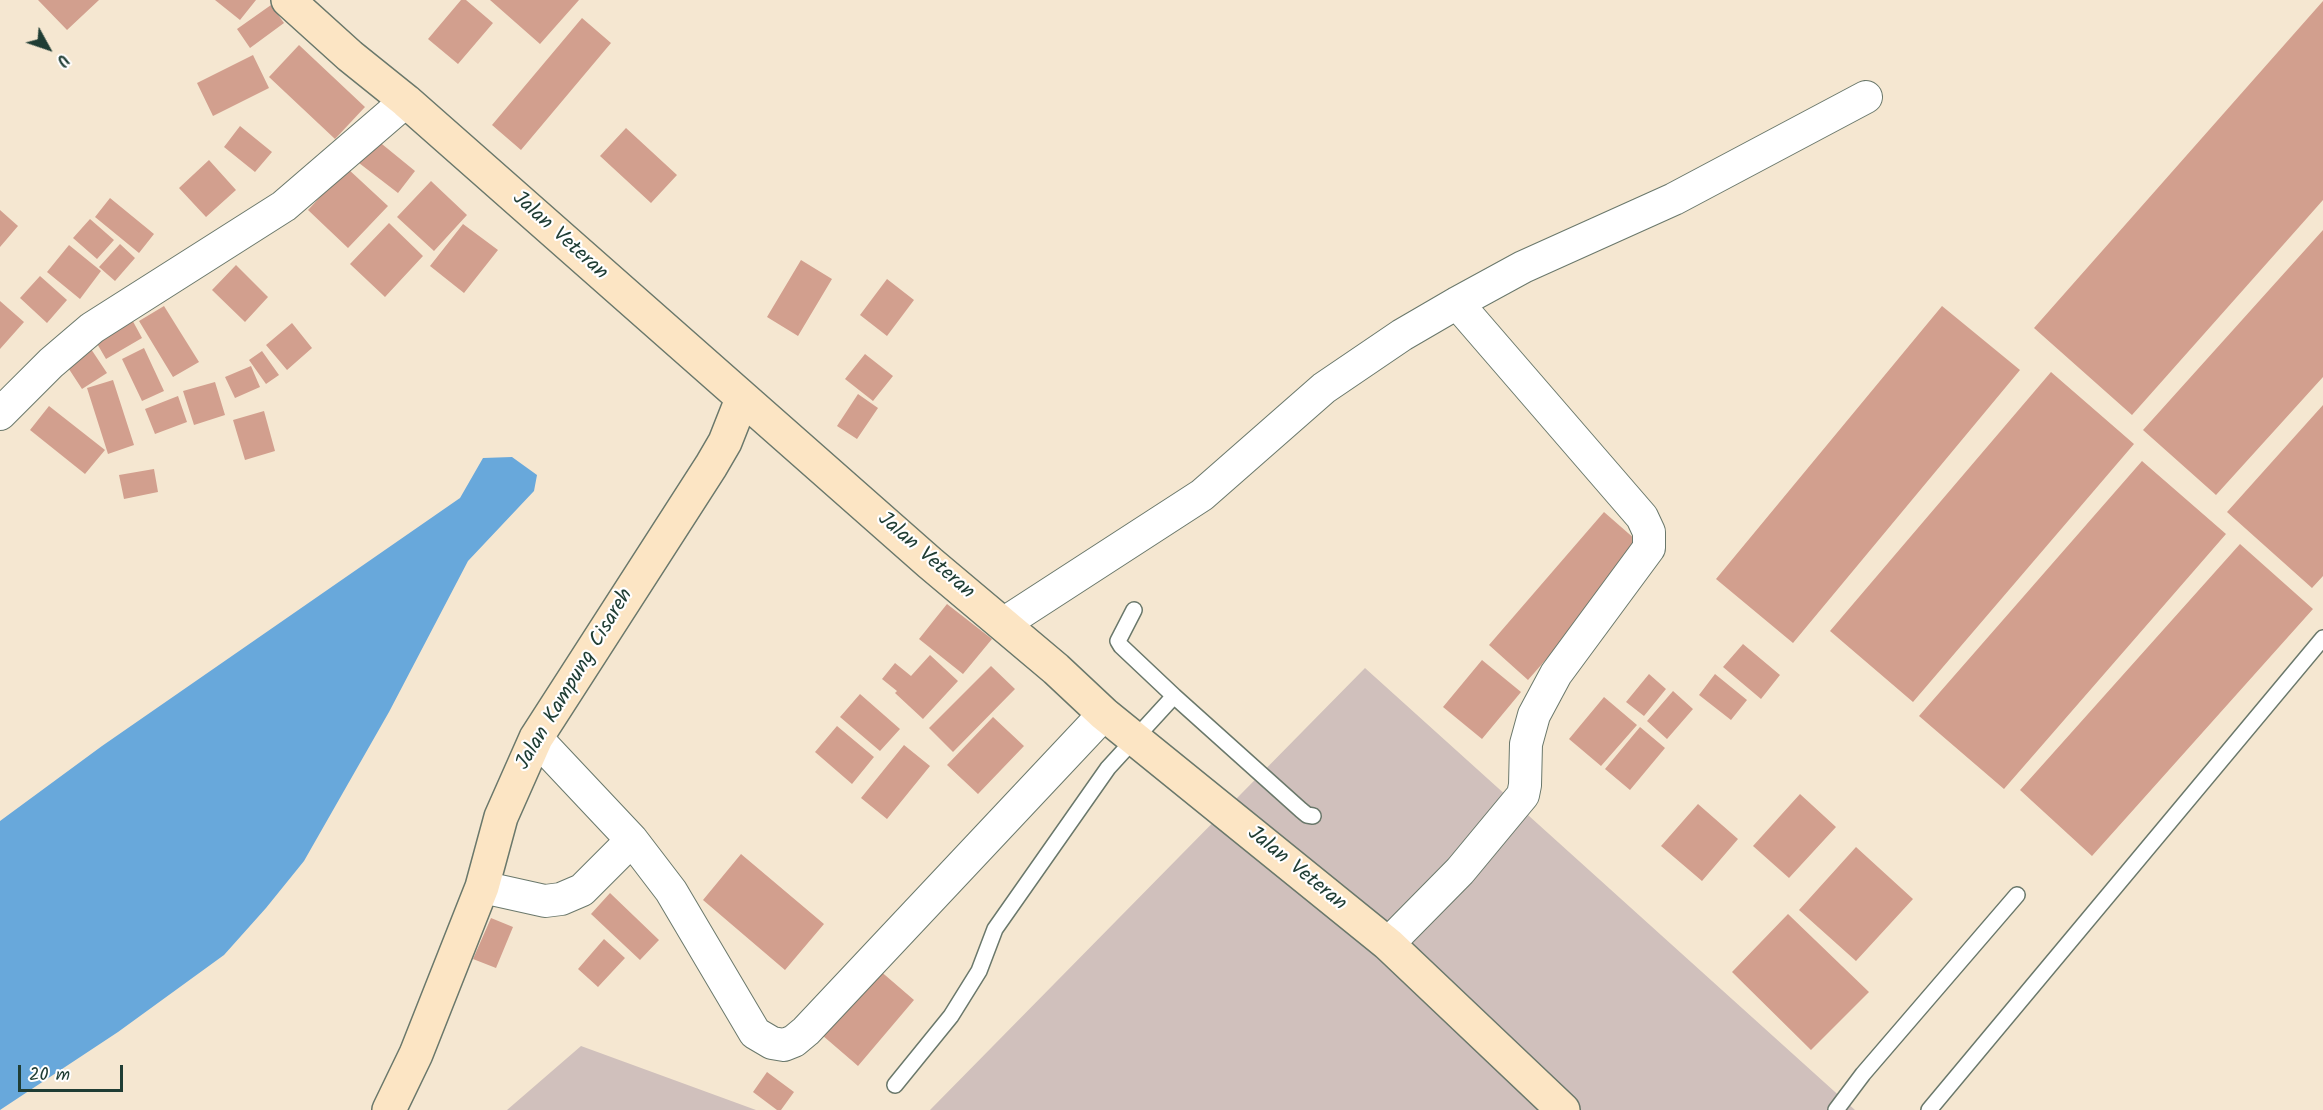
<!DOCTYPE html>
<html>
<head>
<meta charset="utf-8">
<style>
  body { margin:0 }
  #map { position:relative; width:2323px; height:1110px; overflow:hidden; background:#f5e7d1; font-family:Kalam,sans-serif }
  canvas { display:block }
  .north { position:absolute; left:18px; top:18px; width:60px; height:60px; -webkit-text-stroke:4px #fff; paint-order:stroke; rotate:130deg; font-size:16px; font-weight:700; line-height:24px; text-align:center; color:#1f3d34 }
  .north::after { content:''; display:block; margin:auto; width:21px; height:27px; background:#1f3d34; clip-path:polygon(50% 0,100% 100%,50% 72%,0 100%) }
  .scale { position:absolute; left:18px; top:1065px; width:105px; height:27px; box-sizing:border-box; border:3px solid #1f3d34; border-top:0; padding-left:8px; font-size:18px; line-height:21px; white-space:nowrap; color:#1f3d34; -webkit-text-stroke:4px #fff; paint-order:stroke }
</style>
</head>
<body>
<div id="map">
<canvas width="2323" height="1110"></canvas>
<div class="north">U</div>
<div class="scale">20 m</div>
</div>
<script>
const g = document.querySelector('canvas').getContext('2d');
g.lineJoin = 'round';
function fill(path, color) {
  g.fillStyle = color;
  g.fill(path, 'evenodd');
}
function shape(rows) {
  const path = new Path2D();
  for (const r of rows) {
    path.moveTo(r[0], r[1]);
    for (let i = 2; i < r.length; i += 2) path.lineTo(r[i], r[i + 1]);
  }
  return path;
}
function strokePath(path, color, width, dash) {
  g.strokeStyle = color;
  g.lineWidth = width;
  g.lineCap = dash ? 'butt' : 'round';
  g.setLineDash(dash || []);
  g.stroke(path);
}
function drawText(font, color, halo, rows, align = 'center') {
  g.font = font + ' Kalam,sans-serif';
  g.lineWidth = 4.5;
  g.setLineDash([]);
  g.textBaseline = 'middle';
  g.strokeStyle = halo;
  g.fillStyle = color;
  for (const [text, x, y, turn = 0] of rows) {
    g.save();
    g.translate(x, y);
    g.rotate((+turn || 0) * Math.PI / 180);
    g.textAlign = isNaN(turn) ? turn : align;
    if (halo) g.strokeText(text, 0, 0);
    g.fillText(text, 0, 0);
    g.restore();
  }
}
fill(shape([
  [1365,668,1855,1110,930,1110],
  [581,1046,756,1110,507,1110]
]), '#d0c0bc');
fill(shape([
  [512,457,537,475,534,491,468,561,389,712,304,861,266,908,224,955,118,1032,0,1110,0,821,102,746,460,498,483,458]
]), '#68a8db');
fill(shape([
  [38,0,99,0,67,30],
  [215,0,256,0,240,20],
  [461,0,466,0,493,23,458,64,428,39],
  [490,0,579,0,540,44],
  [2323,1,2323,200,2132,415,2034,328],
  [271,5,284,23,250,48,237,29],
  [582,18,611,43,521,150,492,125],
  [299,45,365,107,335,139,269,77],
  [253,55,269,88,213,116,197,83],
  [240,126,272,152,255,172,224,147],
  [626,128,677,175,651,203,600,156],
  [377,140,415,171,398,193,359,163],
  [209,160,236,190,206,217,179,188],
  [347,168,388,206,348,248,308,210],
  [431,181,467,215,434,251,397,217],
  [110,198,154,234,139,253,95,217],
  [0,210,18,226,0,247],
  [90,219,114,240,97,259,73,238],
  [389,223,423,256,385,297,350,264],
  [463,224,498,250,464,293,430,266],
  [2323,230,2323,377,2216,495,2143,430],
  [120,244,135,258,115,281,99,267],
  [69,245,101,271,80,299,47,272],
  [801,260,832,279,798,336,767,317],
  [236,265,268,297,245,322,212,290],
  [40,276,67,300,47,323,20,298],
  [887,279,914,300,887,336,860,315],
  [0,301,24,322,0,349],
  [164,306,199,362,173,377,139,321],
  [1942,306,2020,370,1793,643,1716,579],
  [129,314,142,338,106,359,92,335],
  [292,323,312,348,287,370,266,345],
  [89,346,107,373,82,389,65,363],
  [144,348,164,391,142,401,122,359],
  [262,351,279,375,266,384,249,360],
  [865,354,893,376,873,401,845,379],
  [251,366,260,387,235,398,225,377],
  [2051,372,2134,444,1913,702,1830,631],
  [113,380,134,445,108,454,87,388],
  [215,382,225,415,194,425,183,391],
  [858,394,878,408,857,439,837,426],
  [178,396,187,422,155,434,145,409],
  [2323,405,2323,576,2312,588,2227,512],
  [49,406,105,450,85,474,30,430],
  [264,411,275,451,245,460,233,420],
  [2142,461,2226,534,2004,789,1919,716],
  [154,469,158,492,124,499,119,475],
  [1604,512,1644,547,1528,680,1489,645],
  [2240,544,2313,609,2092,856,2020,790],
  [947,604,992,639,963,674,919,639],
  [1743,644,1780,675,1761,699,1723,667],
  [930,655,958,681,923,719,895,693,897,691,882,679,895,663,911,676],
  [1482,660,1521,692,1482,739,1443,707],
  [991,666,1015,689,953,752,929,728],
  [1649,674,1666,689,1644,716,1626,702],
  [1715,674,1747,700,1731,720,1699,695],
  [1673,691,1693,709,1667,739,1647,721],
  [860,694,900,729,880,751,840,717],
  [1604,697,1637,725,1601,766,1569,739],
  [993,717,1024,746,978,794,947,765],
  [837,726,874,757,852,784,815,752],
  [1640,727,1665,748,1630,790,1605,769],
  [904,745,930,766,887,819,861,798],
  [1800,794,1836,827,1789,878,1753,846],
  [1698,804,1738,839,1702,881,1661,846],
  [1856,847,1913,899,1856,961,1799,910],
  [741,854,824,924,785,970,703,900],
  [610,893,659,940,640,960,591,914],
  [1788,914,1869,992,1811,1050,1732,972],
  [491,918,513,927,496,968,473,959],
  [604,939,625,958,598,987,578,969],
  [878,969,914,1000,858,1066,822,1035],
  [767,1072,794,1092,781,1110,777,1110,753,1092]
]), '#d29f8e');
const lane = shape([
  [1174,696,1301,810,1307,815,1313,816],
  [895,1085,951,1016,979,971,995,929,1108,768,1174,696,1121,646,1118,641,1134,610],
  [1836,1110,1863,1074,2017,895],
  [1929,1110,2323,638]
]);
const street = shape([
  [0,414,51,363,92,328,284,206,406,101],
  [1003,624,1202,495,1324,388,1402,335,1457,303,1523,267,1674,199,1866,97],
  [536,738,632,840,671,891,755,1033,772,1043,784,1045,794,1041,806,1031,1104,714],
  [482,887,545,901,561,899,582,890,632,840],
  [1388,944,1460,871,1523,795,1525,785,1526,744,1534,715,1556,674,1649,548,1649,532,1642,517,1457,303]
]);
const secondary = shape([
  [288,0,350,56,406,101,930,563,1056,669,1104,714,1388,944,1563,1110],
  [389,1110,416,1054,482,887,501,817,536,738,711,466,725,442,742,399]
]);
strokePath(lane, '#6a786b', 18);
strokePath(street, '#6a786b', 34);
strokePath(secondary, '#6a786b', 36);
strokePath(lane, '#fff', 15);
strokePath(street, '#fff', 32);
strokePath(secondary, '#fce5c4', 33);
drawText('21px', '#1f3d34', '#fff', [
  ["Jalan Veteran",559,237,42],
  ["Jalan Veteran",925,557,41],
  ["Jalan Kampung Cisareh",576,680,-59],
  ["Jalan Veteran",1296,870,39]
]);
</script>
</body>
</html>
